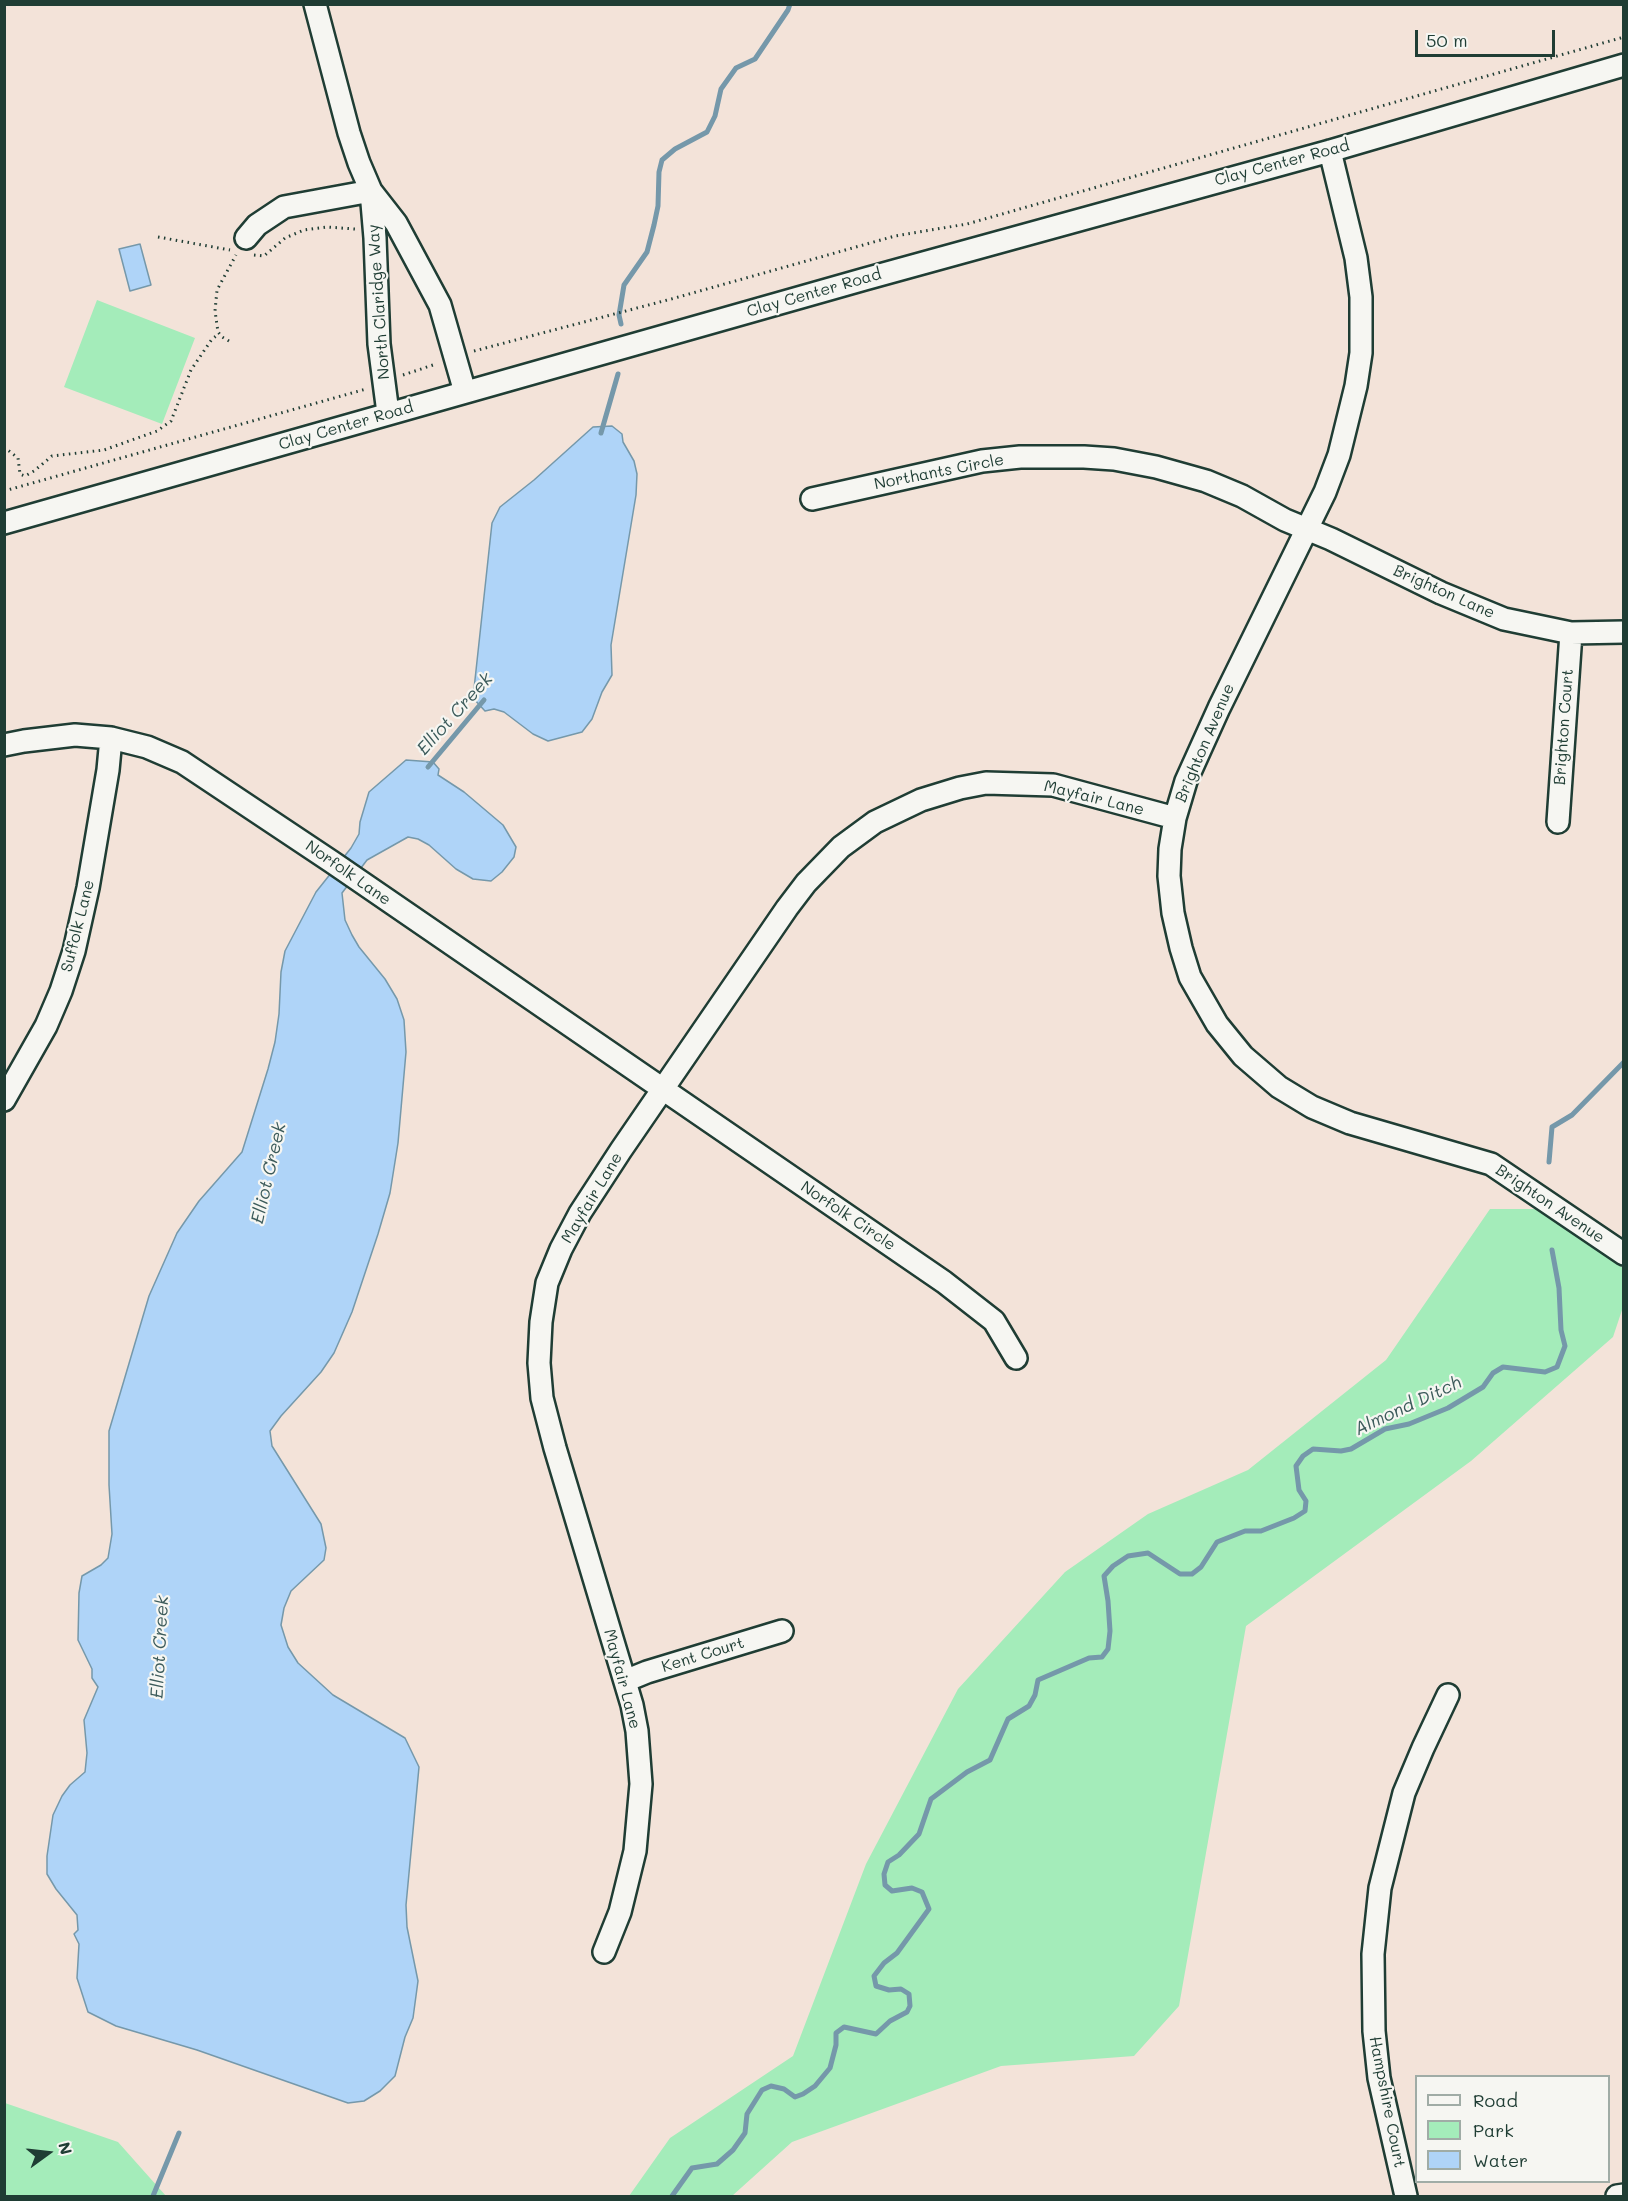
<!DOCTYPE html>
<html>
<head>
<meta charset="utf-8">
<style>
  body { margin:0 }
  #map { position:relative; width:1628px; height:2201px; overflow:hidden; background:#f3e3d9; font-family:Mali,sans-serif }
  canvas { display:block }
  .frame { position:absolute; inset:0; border:6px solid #1f3d34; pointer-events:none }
  .legend { position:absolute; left:1415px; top:2075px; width:195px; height:108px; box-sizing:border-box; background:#f6f6f2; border:2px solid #a0aca6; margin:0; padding:8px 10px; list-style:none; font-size:18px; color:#1f3d34 }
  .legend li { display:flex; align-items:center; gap:12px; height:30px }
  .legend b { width:30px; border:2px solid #a0aca6 }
  .north { position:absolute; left:18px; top:2123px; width:60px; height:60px; -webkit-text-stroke:4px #f6f6f2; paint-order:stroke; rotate:75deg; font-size:16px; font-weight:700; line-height:24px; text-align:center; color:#1f3d34 }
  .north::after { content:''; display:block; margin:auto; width:21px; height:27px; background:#1f3d34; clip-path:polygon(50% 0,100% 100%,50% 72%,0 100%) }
  .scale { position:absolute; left:1415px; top:30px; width:140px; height:27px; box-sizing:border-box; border:3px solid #1f3d34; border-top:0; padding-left:8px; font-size:18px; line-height:21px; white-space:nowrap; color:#1f3d34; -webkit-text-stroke:4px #f6f6f2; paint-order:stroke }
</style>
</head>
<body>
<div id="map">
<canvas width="1628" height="2201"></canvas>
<div class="frame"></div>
<ul class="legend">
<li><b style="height:8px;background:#f6f6f2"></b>Road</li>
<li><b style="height:16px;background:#a4ecba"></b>Park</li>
<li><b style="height:16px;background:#afd4f8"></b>Water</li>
</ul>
<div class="north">N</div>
<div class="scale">50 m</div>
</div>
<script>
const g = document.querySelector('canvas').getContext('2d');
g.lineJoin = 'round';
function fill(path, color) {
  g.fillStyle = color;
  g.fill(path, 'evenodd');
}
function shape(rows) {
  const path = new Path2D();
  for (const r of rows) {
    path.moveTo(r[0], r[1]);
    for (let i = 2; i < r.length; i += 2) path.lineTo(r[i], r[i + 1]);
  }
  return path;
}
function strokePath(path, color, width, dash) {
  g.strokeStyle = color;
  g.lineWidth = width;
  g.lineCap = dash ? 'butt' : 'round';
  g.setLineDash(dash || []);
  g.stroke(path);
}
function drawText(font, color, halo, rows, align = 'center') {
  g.font = font + ' Mali,sans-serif';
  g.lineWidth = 4.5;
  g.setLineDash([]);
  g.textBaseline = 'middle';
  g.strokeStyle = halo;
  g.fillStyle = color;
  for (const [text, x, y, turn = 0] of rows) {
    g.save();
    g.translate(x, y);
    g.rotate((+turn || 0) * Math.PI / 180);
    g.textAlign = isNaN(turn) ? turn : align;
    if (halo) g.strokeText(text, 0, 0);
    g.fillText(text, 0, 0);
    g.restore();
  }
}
fill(shape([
  [97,300,195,338,162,424,64,387],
  [1490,1209,1541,1209,1623,1268,1623,1307,1613,1337,1471,1461,1246,1626,1179,2006,1134,2056,1001,2066,792,2142,732,2196,629,2196,670,2138,793,2056,866,1864,958,1689,1065,1572,1148,1514,1248,1470,1386,1360],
  [5,2103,118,2142,166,2196,5,2196]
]), '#a4ecba');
const water = shape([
  [140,244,151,285,130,291,119,249,140,244],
  [612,426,622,434,623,442,634,461,637,474,636,495,611,645,612,675,602,692,592,719,582,732,548,741,533,734,504,712,494,709,485,711,473,698,492,523,500,507,534,480,593,427,612,426],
  [406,760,433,762,439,769,438,775,464,792,503,825,516,847,514,857,502,872,491,881,473,879,456,869,429,845,418,839,408,837,367,860,342,893,345,920,352,935,359,947,385,979,397,999,404,1020,406,1052,398,1143,390,1193,378,1234,352,1312,334,1353,321,1372,281,1416,270,1431,272,1446,321,1524,326,1548,324,1560,291,1591,284,1608,281,1625,288,1647,298,1663,333,1695,405,1738,419,1767,406,1905,407,1927,418,1981,413,2018,405,2037,395,2076,380,2091,364,2101,348,2103,197,2050,116,2026,88,2012,77,1978,79,1944,74,1934,78,1930,77,1915,56,1889,47,1874,47,1856,53,1815,62,1796,70,1785,85,1772,87,1753,84,1720,98,1687,92,1678,92,1669,78,1640,79,1593,82,1576,101,1565,108,1558,112,1534,109,1485,109,1431,149,1296,177,1233,199,1201,242,1152,268,1069,275,1042,279,1014,281,972,285,951,316,892,351,848,359,834,360,822,369,792,406,760]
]);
fill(water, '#afd4f8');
strokePath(water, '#7598aa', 1.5);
strokePath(shape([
  [621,324,619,315,624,285,647,252,654,225,658,206,659,172,662,160,675,149,707,132,715,116,721,89,736,68,755,59,788,10,790,4],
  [601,433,618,374],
  [428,767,484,700],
  [1549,1162,1552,1127,1572,1115,1624,1062],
  [153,2196,179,2133],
  [672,2196,692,2168,717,2164,733,2150,745,2133,747,2114,762,2090,771,2086,784,2089,795,2097,803,2094,815,2086,830,2068,836,2045,836,2033,844,2027,876,2034,890,2021,907,2012,910,2006,909,1994,901,1989,889,1990,876,1986,874,1976,884,1963,897,1953,929,1909,922,1892,912,1888,892,1891,885,1885,884,1874,888,1862,899,1855,919,1834,931,1799,967,1772,990,1760,1008,1719,1029,1706,1035,1695,1038,1680,1089,1658,1102,1657,1108,1649,1110,1631,1108,1601,1104,1576,1113,1566,1128,1556,1148,1553,1180,1574,1192,1574,1201,1567,1217,1542,1245,1531,1261,1531,1294,1518,1305,1511,1306,1501,1299,1490,1296,1466,1303,1456,1313,1449,1341,1451,1351,1449,1385,1429,1409,1424,1448,1408,1483,1387,1493,1373,1503,1367,1545,1372,1557,1367,1565,1346,1561,1330,1559,1288,1552,1250]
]), '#7598aa', 5);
const minor = shape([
  [315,4,349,133,359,163,371,191,396,223,440,305,465,392],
  [1330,151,1356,258,1361,297,1361,353,1356,386,1339,455,1325,492,1219,708,1186,781,1175,818,1170,849,1169,876,1173,913,1181,948,1190,977,1217,1024,1243,1056,1279,1087,1312,1107,1350,1123,1491,1164,1624,1254],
  [371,191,375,238,379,344,388,413],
  [246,238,257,225,284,207,371,191],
  [812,499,982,461,1020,457,1084,457,1114,459,1156,467,1206,481,1242,496,1285,520,1331,539,1441,593,1504,619,1571,633,1624,632],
  [4,523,865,279,1330,151,1624,65],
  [4,745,24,741,75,735,111,738,147,747,182,762,332,862,944,1282,994,1321,1016,1358],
  [1558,822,1571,633],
  [4,1100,46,1026,61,991,74,951,88,888,108,770,111,738],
  [625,1681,647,1672,782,1631],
  [604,1952,620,1912,635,1851,641,1784,637,1731,632,1705,555,1448,542,1398,539,1363,541,1322,547,1283,561,1249,580,1213,621,1150,787,908,806,883,841,847,875,822,921,800,960,788,986,783,1053,785,1175,818],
  [1406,2196,1379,2078,1374,2031,1373,1954,1380,1888,1404,1793,1423,1748,1448,1695],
  [1617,2196,1624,2195]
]);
strokePath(minor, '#1f3d34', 26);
strokePath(shape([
  [158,237,230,250],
  [254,255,264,256,285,238,304,230,327,227,355,229],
  [229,341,222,337,218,332,215,311,217,290,236,255],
  [474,351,675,298,895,236,967,224,1624,37],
  [403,375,436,364],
  [4,447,18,458,20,474,25,476,34,471,52,456,104,450,157,431,171,421,191,370,212,339,219,334],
  [4,491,366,389]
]), '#1f3d34', 3, [1.5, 4.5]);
strokePath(minor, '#f6f6f2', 21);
drawText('16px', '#1f3d34', '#f6f6f2', [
  ["Clay Center Road",1282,163,-15],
  ["Clay Center Road",814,293,-16],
  ["North Claridge Way",379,302,-94],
  ["Clay Center Road",346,426,-16],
  ["Northants Circle",939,472,-11],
  ["Brighton Lane",1444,592,24],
  ["Brighton Court",1564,727,-86],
  ["Brighton Avenue",1205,743,-67],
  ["Mayfair Lane",1094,798,14],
  ["Norfolk Lane",348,873,35],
  ["Suffolk Lane",78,926,-76],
  ["Mayfair Lane",592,1198,-59],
  ["Brighton Avenue",1550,1204,34],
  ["Norfolk Circle",848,1216,34],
  ["Kent Court",703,1655,-17],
  ["Mayfair Lane",622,1679,75],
  ["Hampshire Court",1387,2102,79]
]);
drawText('italic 18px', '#3c5b5b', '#f6f6f2', [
  ["Elliot Creek",455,714,-48],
  ["Elliot Creek",269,1173,-77],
  ["Almond Ditch",1408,1406,-25],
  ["Elliot Creek",160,1647,-87]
]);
</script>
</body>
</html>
